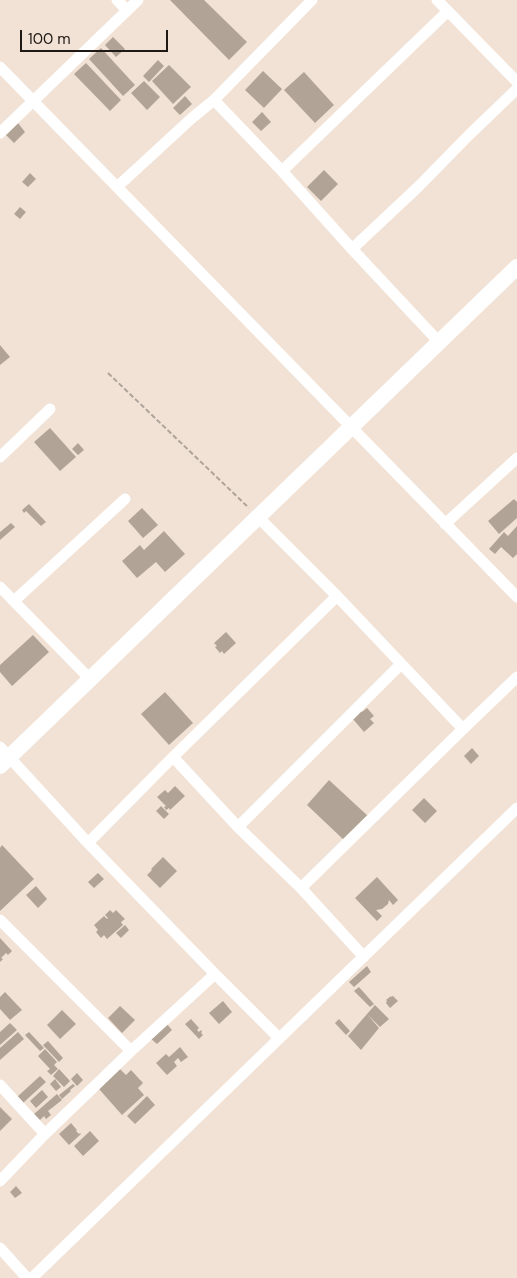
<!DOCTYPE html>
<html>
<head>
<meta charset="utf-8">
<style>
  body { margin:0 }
  #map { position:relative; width:517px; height:1278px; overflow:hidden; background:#f1e2d5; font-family:"DM Sans",sans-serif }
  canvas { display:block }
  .scale { position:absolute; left:20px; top:30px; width:148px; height:22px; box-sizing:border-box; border:2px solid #1e1914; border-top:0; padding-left:6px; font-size:15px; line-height:18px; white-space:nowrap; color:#1e1914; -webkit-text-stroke:4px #f1e2d5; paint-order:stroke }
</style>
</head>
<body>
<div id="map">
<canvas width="517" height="1278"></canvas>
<div class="scale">100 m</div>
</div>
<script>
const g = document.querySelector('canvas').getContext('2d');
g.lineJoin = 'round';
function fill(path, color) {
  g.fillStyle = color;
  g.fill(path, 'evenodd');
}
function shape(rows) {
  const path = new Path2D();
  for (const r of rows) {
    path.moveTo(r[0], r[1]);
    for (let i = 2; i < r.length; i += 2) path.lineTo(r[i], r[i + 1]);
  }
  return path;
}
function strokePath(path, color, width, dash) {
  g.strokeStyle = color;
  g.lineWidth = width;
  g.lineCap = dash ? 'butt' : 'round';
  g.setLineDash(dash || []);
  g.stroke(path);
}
fill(shape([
  [170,0,204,0,247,42,229,60],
  [113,37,125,49,116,57,105,45],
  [101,48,135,85,123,96,89,59],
  [158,60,164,66,149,82,143,76],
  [86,63,121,100,110,111,74,74],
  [169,65,191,87,173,104,152,81],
  [263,71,282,89,264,108,245,90],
  [304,72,334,105,315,123,284,90],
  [144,81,160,97,147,110,131,93],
  [185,96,192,104,180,115,173,108],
  [262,112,271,122,261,131,252,122],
  [18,123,25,132,14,143,6,135],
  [324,170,338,184,321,201,307,187],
  [30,173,36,179,28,187,22,182],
  [20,207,26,212,20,219,14,214],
  [0,345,10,357,0,365],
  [50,428,76,457,60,471,34,442],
  [78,443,84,450,78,455,72,449],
  [514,499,517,502,517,518,499,534,488,521],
  [29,504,46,522,41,526,26,511,24,513,22,510],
  [142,508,158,525,143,538,128,521],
  [11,523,15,527,0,540,0,532],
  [517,526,517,554,513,558,501,547,495,554,489,549,504,532,508,536],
  [164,531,185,554,165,572,156,562,137,578,122,561,140,545,144,550],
  [226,632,236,643,224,654,222,651,220,653,215,647,217,646,214,643],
  [33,635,49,652,12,686,0,672,0,665],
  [165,692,193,723,169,745,141,714],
  [367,708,374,716,370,719,374,723,364,732,352,718,360,710,362,712],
  [472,748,479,756,471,764,464,756],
  [329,780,369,817,346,842,307,805],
  [175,786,185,796,170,810,169,808,166,810,164,807,166,806,157,797,165,790,168,793],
  [424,798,437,811,425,823,412,810],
  [161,806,169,814,164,819,156,811],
  [2,845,34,879,0,911,0,848],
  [163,857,177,871,160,888,147,875,152,870,151,869],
  [98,873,104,879,94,888,88,882],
  [377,877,398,900,393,905,389,900,388,904,382,909,376,910,382,916,377,921,355,898],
  [36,886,47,899,38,908,26,895],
  [110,910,113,913,116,910,125,919,121,922,123,925,107,939,104,935,101,938,96,932,98,930,94,925,104,916,107,919,108,918,105,915],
  [125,925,129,930,121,938,116,933],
  [0,938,12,951,8,955,6,953,1,958,3,959,0,962],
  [367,966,371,972,354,987,349,982],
  [359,987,374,1004,370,1007,354,991],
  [5,992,22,1010,10,1020,0,1009,0,997],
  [391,996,391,997,393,996,398,1001,390,1008,386,1003,387,1001,386,1000],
  [223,1001,232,1012,219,1024,209,1013],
  [375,1005,389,1019,380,1027,367,1014],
  [120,1006,135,1020,122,1033,108,1018],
  [62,1010,76,1024,60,1039,47,1025],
  [367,1014,379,1028,361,1050,348,1036],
  [191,1019,199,1028,197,1030,199,1032,201,1030,202,1032,201,1033,203,1035,199,1039,185,1024],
  [339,1019,350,1031,346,1035,335,1023],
  [10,1023,17,1030,0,1045,0,1032],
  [166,1023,172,1030,157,1044,150,1038],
  [18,1032,24,1039,0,1060,0,1048],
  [29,1032,44,1048,40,1051,25,1035],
  [48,1041,63,1058,59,1062,43,1045],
  [180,1047,188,1057,181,1062,178,1058,174,1062,177,1066,167,1075,156,1063,166,1054,169,1057],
  [45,1049,57,1062,54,1065,58,1069,51,1075,47,1071,50,1069,38,1056],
  [59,1069,70,1081,64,1087,53,1076],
  [120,1069,126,1075,131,1070,143,1083,138,1088,144,1095,122,1115,99,1089],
  [77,1073,83,1080,77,1086,71,1079],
  [40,1076,46,1082,23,1103,17,1097],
  [55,1079,61,1087,56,1091,50,1084],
  [73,1084,75,1086,70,1090,71,1091,62,1099,59,1095],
  [42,1090,48,1097,36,1108,30,1101],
  [57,1094,62,1100,48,1111,51,1115,46,1119,44,1116,40,1120,34,1114],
  [147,1096,155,1105,135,1124,127,1116],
  [0,1107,12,1119,0,1131],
  [71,1123,77,1130,76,1131,79,1134,80,1133,81,1134,69,1145,59,1134],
  [90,1131,99,1141,83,1156,74,1146],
  [16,1186,22,1193,15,1198,10,1192]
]), '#b1a396');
strokePath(shape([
  [108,373,249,508]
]), '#afa399', 2, [5, 2.5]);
strokePath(shape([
  [117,0,127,10],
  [437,0,517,82],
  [0,67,517,597],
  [214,100,282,171,352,249,439,342],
  [0,133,138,0],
  [282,171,448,11],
  [117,187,192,118,214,100,312,0],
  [352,249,418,187,470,134,517,89],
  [0,457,50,409],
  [258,517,337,596,463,729],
  [445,524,517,458],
  [0,587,90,679],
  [14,601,125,499],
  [0,747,88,843,215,974,279,1038],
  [173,757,238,827,301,888,364,957],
  [238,827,401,664],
  [88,843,173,757,337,596],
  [301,888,463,729,517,677],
  [0,920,131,1051],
  [0,1085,45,1134],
  [0,1181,45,1134,131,1051,215,974],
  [0,1248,27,1278],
  [32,1278,517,808]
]), '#fff', 11);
strokePath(shape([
  [0,766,517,267]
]), '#fff', 16);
</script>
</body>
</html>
